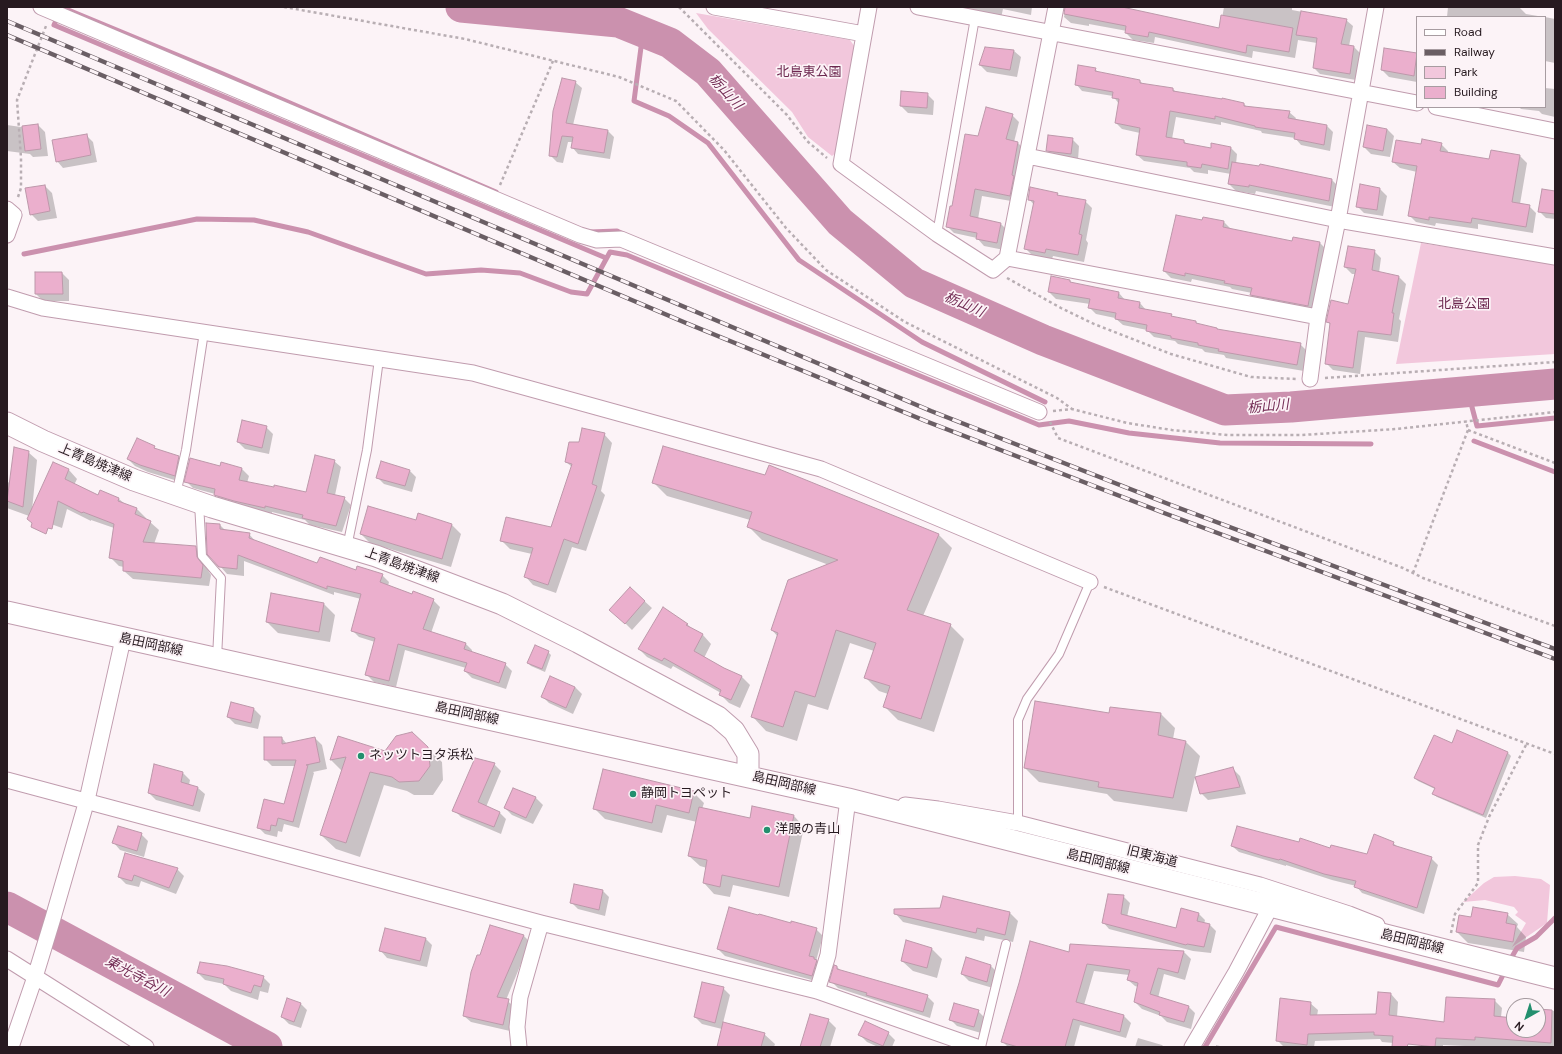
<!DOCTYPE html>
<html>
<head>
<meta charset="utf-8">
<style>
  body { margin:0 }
  #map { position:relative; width:1562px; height:1054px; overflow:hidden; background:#fcf3f7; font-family:"DM Sans",sans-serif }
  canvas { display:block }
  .frame { position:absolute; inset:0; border:8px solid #271a20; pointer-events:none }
  .legend { position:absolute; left:1416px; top:16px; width:130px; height:92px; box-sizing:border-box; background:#fcf3f7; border:1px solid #a79ca1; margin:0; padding:5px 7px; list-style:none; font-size:12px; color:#271a20 }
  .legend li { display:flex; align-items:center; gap:8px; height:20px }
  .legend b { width:20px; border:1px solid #a79ca1 }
  .north { position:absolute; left:1506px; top:998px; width:40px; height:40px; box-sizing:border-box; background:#fcf3f7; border:1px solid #a79ca1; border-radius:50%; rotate:219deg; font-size:11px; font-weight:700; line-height:16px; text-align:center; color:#271a20 }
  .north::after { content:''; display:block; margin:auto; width:14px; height:18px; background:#238f6e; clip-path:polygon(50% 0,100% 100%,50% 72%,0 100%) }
</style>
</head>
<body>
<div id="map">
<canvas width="1562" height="1054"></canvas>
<div class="frame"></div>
<ul class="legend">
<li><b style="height:5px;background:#fff"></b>Road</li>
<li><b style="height:5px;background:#6a5e64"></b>Railway</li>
<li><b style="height:11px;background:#f2c7dc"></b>Park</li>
<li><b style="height:11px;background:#ebafcd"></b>Building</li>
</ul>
<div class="north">N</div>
</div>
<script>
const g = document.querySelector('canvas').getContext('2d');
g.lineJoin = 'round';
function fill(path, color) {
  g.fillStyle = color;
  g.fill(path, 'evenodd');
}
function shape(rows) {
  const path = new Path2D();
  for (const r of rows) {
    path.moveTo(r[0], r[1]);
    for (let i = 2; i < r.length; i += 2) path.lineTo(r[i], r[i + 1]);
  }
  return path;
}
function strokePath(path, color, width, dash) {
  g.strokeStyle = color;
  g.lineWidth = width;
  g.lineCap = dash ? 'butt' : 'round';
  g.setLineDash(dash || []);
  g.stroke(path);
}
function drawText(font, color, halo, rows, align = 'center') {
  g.font = font + ' "DM Sans","Noto Sans JP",sans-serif';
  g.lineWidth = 3.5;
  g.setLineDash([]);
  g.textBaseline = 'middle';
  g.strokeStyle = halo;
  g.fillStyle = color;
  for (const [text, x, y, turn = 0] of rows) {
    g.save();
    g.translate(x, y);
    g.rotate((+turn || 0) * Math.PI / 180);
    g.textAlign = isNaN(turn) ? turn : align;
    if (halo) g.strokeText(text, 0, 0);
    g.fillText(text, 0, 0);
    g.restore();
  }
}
fill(shape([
  [696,13,850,40,855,47,837,152,832,156,808,137,792,112,708,29],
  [1421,243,1555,264,1555,354,1396,364],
  [1515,876,1541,879,1550,885,1547,923,1512,947,1526,923,1515,915,1518,912,1514,907,1485,900,1463,902,1484,883,1494,877]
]), '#f2c7dc');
fill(shape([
  [945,7,1032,7,1031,15,1003,9,1001,18],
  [1066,7,1129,7,1129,9,1220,29,1224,7,1292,7,1292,10,1346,20,1353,26,1349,46,1354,47,1360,53,1356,80,1320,74,1314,68,1317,43,1298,40,1295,58,1253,51,1252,58,1155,37,1154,43,1133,40,1126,33,1127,31,1089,24,1089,26,1071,23,1064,17],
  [1448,7,1519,7,1526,14,1544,17,1447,17],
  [1545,17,1555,19,1555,63,1545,61],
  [1385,49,1417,54,1417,82,1389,77,1382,70],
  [1014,51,1021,57,1017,77,987,72,980,65],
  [1095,69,1099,73,1140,81,1144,85,1173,89,1177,93,1244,104,1248,108,1289,112,1296,118,1295,120,1327,126,1333,132,1330,151,1301,145,1295,138,1262,133,1261,131,1221,122,1221,125,1176,117,1172,139,1184,141,1188,145,1212,149,1212,144,1231,148,1237,154,1236,164,1332,180,1339,187,1335,207,1256,191,1255,194,1236,191,1229,184,1231,174,1208,170,1208,174,1194,172,1190,168,1144,161,1137,155,1140,133,1122,129,1116,123,1119,104,1113,96,1082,91,1076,84],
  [575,82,582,88,573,125,608,131,614,137,610,159,578,154,572,147,573,142,568,142,563,163,557,162,550,155],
  [1545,88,1555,89,1555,117,1542,114,1539,111,1521,109,1519,107,1545,107],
  [927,94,934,101,933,115,908,113,901,106],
  [1012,115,1019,122,1014,142,1017,142,1024,149,1017,202,982,196,978,219,1000,223,1007,230,1004,250,984,246,977,238,954,233,947,226,952,207,979,137],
  [7,125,21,127,38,125,45,132,48,156,33,157,30,154,7,151],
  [1387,129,1394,136,1390,157,1371,154,1364,147],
  [86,135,93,142,97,162,63,168,57,161],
  [1072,139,1079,146,1078,160,1054,157,1047,150],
  [1441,144,1448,151,1448,153,1490,160,1520,156,1527,163,1520,204,1529,206,1536,213,1533,233,1478,224,1478,229,1436,223,1435,226,1416,222,1409,215,1417,172,1400,168,1393,162,1422,145],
  [45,186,52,193,57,218,38,221,31,214],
  [1380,189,1387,196,1383,216,1364,213,1357,206],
  [1555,192,1555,219,1546,218,1539,211],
  [1057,194,1060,196,1085,201,1092,208,1086,240,1088,243,1084,262,1053,256,1052,259,1032,255,1025,248,1034,205,1029,199],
  [1203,222,1224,222,1231,229,1293,243,1320,243,1327,250,1315,312,1258,302,1251,295,1252,293,1232,289,1230,287,1192,279,1191,282,1171,278,1164,271],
  [1374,251,1381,258,1379,273,1399,277,1406,284,1399,319,1401,321,1398,342,1365,337,1360,374,1333,370,1326,363,1331,325,1328,322,1349,305,1355,274,1352,274,1345,267],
  [62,273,69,280,69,301,43,301,36,294],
  [1070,281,1073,284,1119,293,1125,300,1140,303,1146,310,1171,315,1174,318,1196,322,1198,325,1217,328,1219,331,1300,344,1307,351,1304,371,1226,358,1224,355,1205,352,1202,349,1178,344,1175,341,1154,337,1147,330,1123,325,1115,318,1096,314,1089,307,1090,304,1056,299,1049,292],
  [266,427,273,434,269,454,245,449,238,442],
  [604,434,612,443,601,491,605,495,586,551,572,547,556,593,533,585,525,576,532,554,510,549,501,540,551,528,572,467,566,462],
  [154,447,157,450,179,457,185,464,181,482,148,472,135,466,128,459],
  [28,452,37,460,32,510,54,463,69,470,77,479,74,485,99,496,101,492,119,499,125,504,137,509,146,518,145,519,150,522,159,530,154,544,195,547,204,555,205,566,211,575,209,586,133,579,124,571,124,567,119,566,110,557,114,528,91,520,91,521,67,509,62,528,7,508,7,482,11,483],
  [334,461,341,467,335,495,344,498,351,505,342,532,310,525,305,520,272,512,272,514,222,502,215,494,193,488,186,481,221,467,222,463,242,469,249,476,247,483,307,493],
  [409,470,416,477,412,492,384,484,377,477],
  [654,483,939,535,952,548,923,616,950,625,964,639,934,732,898,720,884,706,888,694,879,691,866,678,874,651,850,643,828,710,808,704,797,741,766,731,753,717,778,637,772,630,829,565,762,540,748,526,750,520,667,496],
  [418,515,452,525,461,534,451,567,370,543,361,534,416,521],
  [207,524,220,525,225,530,249,534,256,542,318,565,382,575,389,582,388,586,412,595,433,600,440,607,431,633,465,643,472,650,472,652,505,664,512,671,506,689,472,678,465,671,466,668,405,650,396,687,374,682,367,675,375,642,359,637,352,630,361,599,334,592,334,595,244,561,244,576,227,574,220,566],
  [630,588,652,608,632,630,618,616],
  [272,594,324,604,335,615,330,642,278,633,267,622],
  [687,624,692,629,703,635,711,644,704,658,742,677,750,685,740,708,729,703,720,694,721,693,673,666,671,669,647,657,639,649],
  [548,652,551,655,545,672,531,666,528,663],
  [575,687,582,694,573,714,549,703,542,696],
  [231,704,254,709,261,716,258,729,235,724,228,717],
  [1161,714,1175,728,1173,739,1186,742,1200,756,1187,812,1114,801,1107,794,1039,782,1025,768,1110,715],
  [338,737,385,752,427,748,442,762,443,780,433,795,414,795,407,791,384,785,360,857,336,849,321,835,342,771,331,760],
  [282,738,287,744,315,738,322,745,327,769,313,772,314,773,299,828,284,824,282,832,278,831,277,837,265,834,258,827,285,805,295,766,272,766,265,759],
  [1453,744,1507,752,1511,756,1486,818,1437,797,1433,794,1435,789,1418,781,1415,778],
  [476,759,494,764,501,771,486,807,500,813,506,819,501,834,461,817,454,810],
  [1233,769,1240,776,1246,794,1208,800,1201,793],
  [183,773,190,780,189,785,198,788,205,794,200,812,156,800,149,793],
  [513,789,536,798,543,805,533,824,512,815,505,808],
  [693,792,704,803,702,809,750,819,794,816,804,827,789,897,733,885,730,897,714,894,704,883,707,868,700,866,689,856,697,822,667,815,662,833,605,819,595,809],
  [141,834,148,841,144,857,120,850,114,843],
  [1300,843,1367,855,1393,843,1398,847,1431,858,1438,865,1424,914,1362,893,1356,886,1332,880,1286,865,1286,866,1239,852,1232,846],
  [125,854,177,869,184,876,176,894,141,881,139,887,126,884,119,877],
  [602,890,609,897,605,916,578,909,571,902],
  [1123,896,1130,903,1127,917,1176,929,1182,909,1199,914,1205,920,1204,924,1210,925,1216,931,1211,953,1193,951,1109,929,1103,922],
  [895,913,1010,913,1018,921,1013,942,985,936,984,941,903,922],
  [1507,914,1518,924,1517,927,1526,937,1524,952,1468,943,1457,932],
  [759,916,816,929,823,936,816,961,824,968,819,982,725,956,718,949],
  [524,936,530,942,506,1000,515,1007,510,1031,471,1022,464,1016,480,957],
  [425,938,432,945,427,967,387,958,381,951],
  [907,941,932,949,942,959,937,978,913,971,902,961],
  [1071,945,1184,952,1191,959,1185,980,1164,974,1158,998,1188,1006,1195,1013,1191,1029,1167,1022,1161,1016,1142,1009,1135,1002,1138,987,1135,986,1128,980,1129,975,1094,971,1084,1005,1124,1016,1131,1023,1126,1038,1080,1025,1074,1047,1008,1047,1003,1042,1070,953],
  [967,959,991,966,998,973,993,988,969,981,962,974],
  [837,967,841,971,927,996,934,1003,930,1018,838,988,831,981],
  [198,973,263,977,270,984,268,993,260,991,258,1000,231,991,224,984,205,980],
  [723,988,730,995,723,1023,764,1034,775,1044,774,1047,718,1047,722,1029,702,1024,695,1017],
  [1391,994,1398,1002,1397,1017,1445,1023,1494,1000,1502,1008,1501,1017,1514,1019,1514,1030,1538,1030,1539,1010,1555,1011,1555,1047,1486,1047,1443,1045,1443,1047,1441,1047,1382,1042,1380,1039,1315,1041,1314,1047,1284,1047,1277,1040,1310,1003,1318,1010,1317,1016,1377,1015],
  [300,1003,307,1010,301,1028,289,1024,282,1017],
  [978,1011,985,1018,981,1033,957,1026,950,1019],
  [828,1020,836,1028,830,1047,801,1047],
  [888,1033,895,1040,892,1047,878,1047,867,1042,860,1035],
  [1138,1038,1162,1045,1164,1047,1135,1047],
  [1216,1045,1224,1047,1216,1047]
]), '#0003');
strokePath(shape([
  [61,7,223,74,496,192],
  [58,16,54,25,606,258],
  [643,32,634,101,669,116,708,143,799,260,922,342,1045,402],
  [590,232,617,231,623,234],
  [24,254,197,219,254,220,308,232,426,274,481,270,520,273,571,292,587,294,610,252,627,255,1039,425,1069,421,1129,433,1220,443,1371,444],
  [1468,392,1477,426,1555,418],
  [1474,441,1555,472],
  [1509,962,1517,948,1536,937,1555,918],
  [1205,1047,1276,927,1498,985,1506,969]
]), '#cb91ae', 5);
strokePath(shape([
  [461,7,618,22,670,43,708,72,840,222,914,283,1043,340,1225,410,1291,407,1555,384],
  [7,907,267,1047]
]), '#cb91ae', 31);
const building = shape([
  [1065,7,1122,7,1219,28,1221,15,1293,28,1289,52,1247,45,1246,53,1149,32,1148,37,1125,33,1126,26,1064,14,1065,7],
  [1301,11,1347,19,1341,44,1354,46,1350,74,1313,68,1317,38,1296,35,1301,11],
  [985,47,1014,50,1010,70,979,65,985,47],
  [1384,48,1417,53,1414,76,1381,70,1384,48],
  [1078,65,1096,68,1095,71,1140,80,1140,83,1173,88,1173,91,1222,99,1222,98,1244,103,1244,106,1290,111,1288,118,1327,125,1324,145,1294,139,1295,133,1255,127,1255,126,1215,116,1215,119,1170,111,1166,137,1184,140,1184,143,1211,148,1211,143,1231,147,1228,169,1202,164,1201,168,1187,166,1187,162,1136,155,1140,128,1115,123,1119,99,1112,98,1113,92,1075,85,1078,65],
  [562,78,576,81,566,123,608,130,604,153,571,148,573,137,562,136,557,157,549,156,553,111,562,78],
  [901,91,928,93,927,108,900,106,901,91],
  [986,107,1013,114,1006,139,1018,142,1012,175,1014,176,1010,196,975,189,970,216,1001,223,997,243,976,239,977,233,946,227,950,206,952,206,965,134,978,136,986,107],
  [38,124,41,149,25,151,22,126,38,124],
  [1367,125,1387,129,1383,151,1363,147,1367,125],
  [87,134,91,155,56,162,52,140,87,134],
  [1048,135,1073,138,1071,154,1046,151,1048,135],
  [1422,139,1442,143,1440,151,1489,159,1491,150,1520,155,1512,202,1530,205,1526,227,1472,218,1471,223,1429,217,1429,220,1408,216,1417,166,1392,162,1396,140,1421,144,1422,139],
  [1232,162,1259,166,1260,164,1332,179,1329,201,1249,185,1249,187,1228,184,1232,162],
  [1360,184,1380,188,1377,210,1356,207,1360,184],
  [45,185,50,211,30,215,25,188,45,185],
  [1030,187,1058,193,1057,195,1086,200,1079,234,1082,235,1078,255,1046,249,1045,253,1024,249,1034,201,1028,200,1030,187],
  [1542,189,1555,191,1555,214,1538,212,1542,189],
  [1176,215,1202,220,1203,217,1224,221,1223,227,1292,241,1293,237,1320,242,1308,306,1250,295,1252,288,1224,283,1225,281,1185,273,1185,276,1163,271,1176,215],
  [1348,246,1375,250,1372,270,1399,276,1392,313,1394,313,1391,335,1358,331,1353,368,1325,364,1330,323,1326,322,1331,300,1348,304,1356,269,1344,267,1348,246],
  [35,272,62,272,63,294,35,294,35,272],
  [1051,276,1070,280,1070,282,1119,292,1118,298,1140,302,1139,308,1172,314,1171,316,1196,321,1196,323,1217,328,1217,329,1301,343,1297,365,1218,351,1219,349,1198,345,1198,343,1171,338,1171,336,1146,331,1147,325,1115,319,1116,313,1088,308,1090,299,1048,292,1051,276],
  [242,420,267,426,262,448,237,442,242,420],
  [582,428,605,433,592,484,597,486,578,544,564,539,548,585,524,577,533,548,500,541,506,517,551,527,572,464,565,462,569,442,579,442,582,428],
  [137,438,155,446,154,448,179,456,175,476,140,465,127,459,137,438],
  [663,446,765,475,769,465,939,534,907,610,951,624,921,719,883,707,890,686,864,678,876,643,836,630,815,697,795,691,783,727,751,717,778,633,771,630,788,580,838,560,747,527,752,512,652,483,663,446],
  [14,447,29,451,23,507,7,501,14,447],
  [315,455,335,460,327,493,345,497,336,526,302,518,303,515,265,506,265,508,234,501,214,495,215,489,184,482,190,458,220,466,221,462,242,468,239,480,274,487,274,485,306,492,315,455],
  [381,461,410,470,405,486,376,478,381,461],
  [53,462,69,469,65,479,98,495,100,490,119,498,118,501,137,508,135,514,151,521,143,542,196,546,197,557,203,565,201,578,123,571,123,561,109,558,114,524,83,512,82,513,58,501,52,529,48,528,46,534,31,527,32,523,27,519,53,462],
  [368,506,416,520,418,513,452,524,442,559,360,534,368,506],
  [206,523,220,524,220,529,250,533,249,538,317,563,320,557,356,570,357,566,383,574,380,582,412,594,413,591,434,599,423,629,466,643,464,649,506,663,499,683,464,671,467,663,398,644,389,681,365,675,375,638,351,631,361,594,327,586,327,589,238,555,237,569,219,567,207,554,206,523],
  [630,587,645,601,625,624,609,610,630,587],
  [271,593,324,603,319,632,266,622,271,593],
  [663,607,688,624,686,625,703,634,694,651,724,668,742,676,731,700,719,695,721,690,664,658,662,661,638,649,663,607],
  [535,645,549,651,542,669,527,663,535,645],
  [550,676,575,687,566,708,541,697,550,676],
  [1035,701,1109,713,1110,707,1161,713,1158,735,1186,741,1173,798,1098,787,1099,782,1024,768,1035,701],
  [231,702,254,708,251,723,227,717,231,702],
  [1457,730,1508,752,1483,815,1432,794,1435,788,1414,778,1434,735,1452,743,1457,730],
  [412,732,428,747,430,766,419,781,399,782,392,777,370,772,346,843,320,835,346,757,330,760,338,736,385,751,396,736,412,732],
  [264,737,282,737,282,744,315,737,320,762,306,765,308,765,293,822,278,818,276,826,271,825,270,831,257,828,264,799,284,804,296,760,264,760,264,737],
  [475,758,495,763,478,802,500,812,494,827,452,811,475,758],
  [154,764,183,772,181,782,198,787,193,806,148,793,154,764],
  [1233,767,1240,787,1200,794,1195,777,1233,767],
  [603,769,694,791,689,813,656,805,652,823,593,809,603,769],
  [513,788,536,797,526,818,504,808,513,788],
  [752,806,794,815,779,887,722,875,720,887,703,883,707,860,688,856,699,807,750,818,752,806],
  [118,826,142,833,137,851,112,843,118,826],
  [1237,826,1299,842,1300,838,1330,848,1331,845,1367,854,1374,834,1394,842,1393,845,1432,857,1417,908,1354,887,1356,881,1324,874,1280,859,1279,860,1263,856,1231,846,1237,826],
  [125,853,178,868,169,888,134,875,132,881,118,877,125,853],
  [574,884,603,890,599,910,570,903,574,884],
  [1108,894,1124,895,1121,914,1176,928,1181,908,1199,913,1197,921,1210,924,1204,947,1187,944,1186,945,1102,923,1108,894],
  [943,896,1010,912,1005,935,977,928,976,933,894,914,894,909,940,908,943,896],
  [729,907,758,915,759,914,791,923,791,921,817,928,809,956,814,957,814,959,817,960,812,976,717,949,729,907],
  [1473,907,1508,913,1506,923,1516,925,1513,942,1456,932,1459,915,1471,917,1473,907],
  [490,925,524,935,497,997,509,999,503,1025,463,1016,471,972,477,955,480,955,490,925],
  [385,928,426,938,420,961,379,951,385,928],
  [906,940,932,948,927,968,901,961,906,940],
  [1030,941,1069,952,1070,944,1184,951,1178,973,1158,968,1150,994,1189,1006,1184,1022,1159,1015,1160,1012,1134,1002,1138,983,1127,980,1130,970,1087,964,1076,1002,1124,1015,1120,1032,1073,1019,1065,1047,1018,1047,1001,1042,1019,983,1030,941],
  [966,957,991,965,987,982,961,974,966,957],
  [200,962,227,966,264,976,261,987,254,985,251,993,223,984,224,979,197,973,200,962],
  [834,965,837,966,837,969,928,995,923,1012,866,995,867,993,829,982,834,965],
  [702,982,724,987,715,1023,694,1017,702,982],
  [1378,992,1391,993,1389,1015,1444,1022,1446,997,1495,999,1494,1016,1514,1018,1514,1030,1538,1030,1538,1009,1552,1010,1551,1043,1475,1037,1475,1040,1436,1038,1435,1047,1408,1044,1407,1047,1392,1047,1393,1036,1374,1035,1374,1032,1308,1034,1307,1045,1276,1041,1280,998,1311,1002,1310,1015,1376,1014,1378,992],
  [287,998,301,1003,294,1022,281,1017,287,998],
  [954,1003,979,1010,974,1027,949,1020,954,1003],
  [810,1014,829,1019,820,1047,800,1047,810,1014],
  [865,1021,889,1032,883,1046,858,1035,865,1021],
  [723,1022,765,1033,761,1047,717,1047,723,1022]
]);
fill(building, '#ebafcd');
strokePath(building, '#bd98aa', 1);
const service = shape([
  [937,234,975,18],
  [176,494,186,450,204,332],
  [199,503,202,556,221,578,217,658],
  [347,547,367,450,379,359],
  [1018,823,1018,720,1027,699,1059,654,1090,582],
  [981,1047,1006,944]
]);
const minor = shape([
  [41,7,580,235,597,240,621,239,1039,412],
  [714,7,864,34],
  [869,7,841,164,937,234,993,270,1007,258,1056,7],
  [918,7,1417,103],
  [1436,107,1555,131],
  [1027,156,1338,220,1555,257],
  [7,209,14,215,7,235],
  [1007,258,1318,317,1338,220,1376,7],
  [7,297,43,308,473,373,821,469,1090,582],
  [1310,379,1318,317],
  [7,780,541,923,817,991,977,1047],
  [905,805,938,809,1018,823,1260,885,1349,914,1377,925],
  [7,959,146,1047],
  [817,991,828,955,848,799,858,800],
  [11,1047,35,977,53,918,87,800,123,639],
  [519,1047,517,1027,520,997,541,923],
  [1192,1047,1236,972,1271,906]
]);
const secondary = shape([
  [7,423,43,441,134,480,212,507,376,556,502,604,578,642,718,717,734,731,748,754,748,776],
  [7,612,848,799,1555,978]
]);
strokePath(service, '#c09cae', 10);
strokePath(minor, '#c09cae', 17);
strokePath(secondary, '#c09cae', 23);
strokePath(shape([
  [284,7,465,39,619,77,676,101,724,150,786,228,826,270,905,322,1057,398,1072,409],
  [679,7,787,115,807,141,827,158],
  [500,185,553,61],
  [18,197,21,188,21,158,17,100,46,26],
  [1007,278,1061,308,1094,324,1171,354,1251,377,1296,379],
  [1325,378,1555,362],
  [1053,411,1072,409,1127,423,1172,430,1228,435,1302,435,1396,429,1555,412],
  [1050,422,1058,438,1403,568,1423,578,1555,626],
  [1468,430,1555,463],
  [1413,573,1468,430,1466,421],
  [1104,587,1555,754],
  [1451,933,1455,914,1478,883,1478,845,1489,817,1527,743]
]), '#b8aeb3', 2.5, [3, 3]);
strokePath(service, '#fff', 8);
strokePath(minor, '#fff', 15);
strokePath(secondary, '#fff', 21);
const rail = shape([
  [7,21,931,411,1171,505,1555,649],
  [7,35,686,323,928,422,1164,513,1555,659]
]);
strokePath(rail, '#6a5e64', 4.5);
strokePath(rail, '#fcf3f7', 3, [9]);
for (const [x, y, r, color] of [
  [361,756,4,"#238f6e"],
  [633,794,4,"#238f6e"],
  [767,830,4,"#238f6e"]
]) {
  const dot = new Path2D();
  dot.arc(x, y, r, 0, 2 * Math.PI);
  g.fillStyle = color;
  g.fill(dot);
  strokePath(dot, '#fcf3f7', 1.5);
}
drawText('13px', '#6c274f', '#fcf3f7', [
  ["北島東公園",809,73],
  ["北島公園",1464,305]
]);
drawText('13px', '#271a20', '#fcf3f7', [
  ["上青島焼津線",95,463,23],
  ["上青島焼津線",402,566,20],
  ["島田岡部線",151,645,12],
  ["島田岡部線",467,714,12],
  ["島田岡部線",784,784,13],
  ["旧東海道",1152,857,14],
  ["島田岡部線",1098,862,14],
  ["島田岡部線",1412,942,14]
]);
drawText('13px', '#271a20', '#fcf3f7', [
  ["ネッツトヨタ浜松",369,756],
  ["静岡トヨペット",641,794],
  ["洋服の青山",775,830]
], 'left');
drawText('italic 14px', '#752f57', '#fcf3f7', [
  ["栃山川",725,92,48],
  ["栃山川",964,305,24],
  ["栃山川",1268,407,-5],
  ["東光寺谷川",137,977,28]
]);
</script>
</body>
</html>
